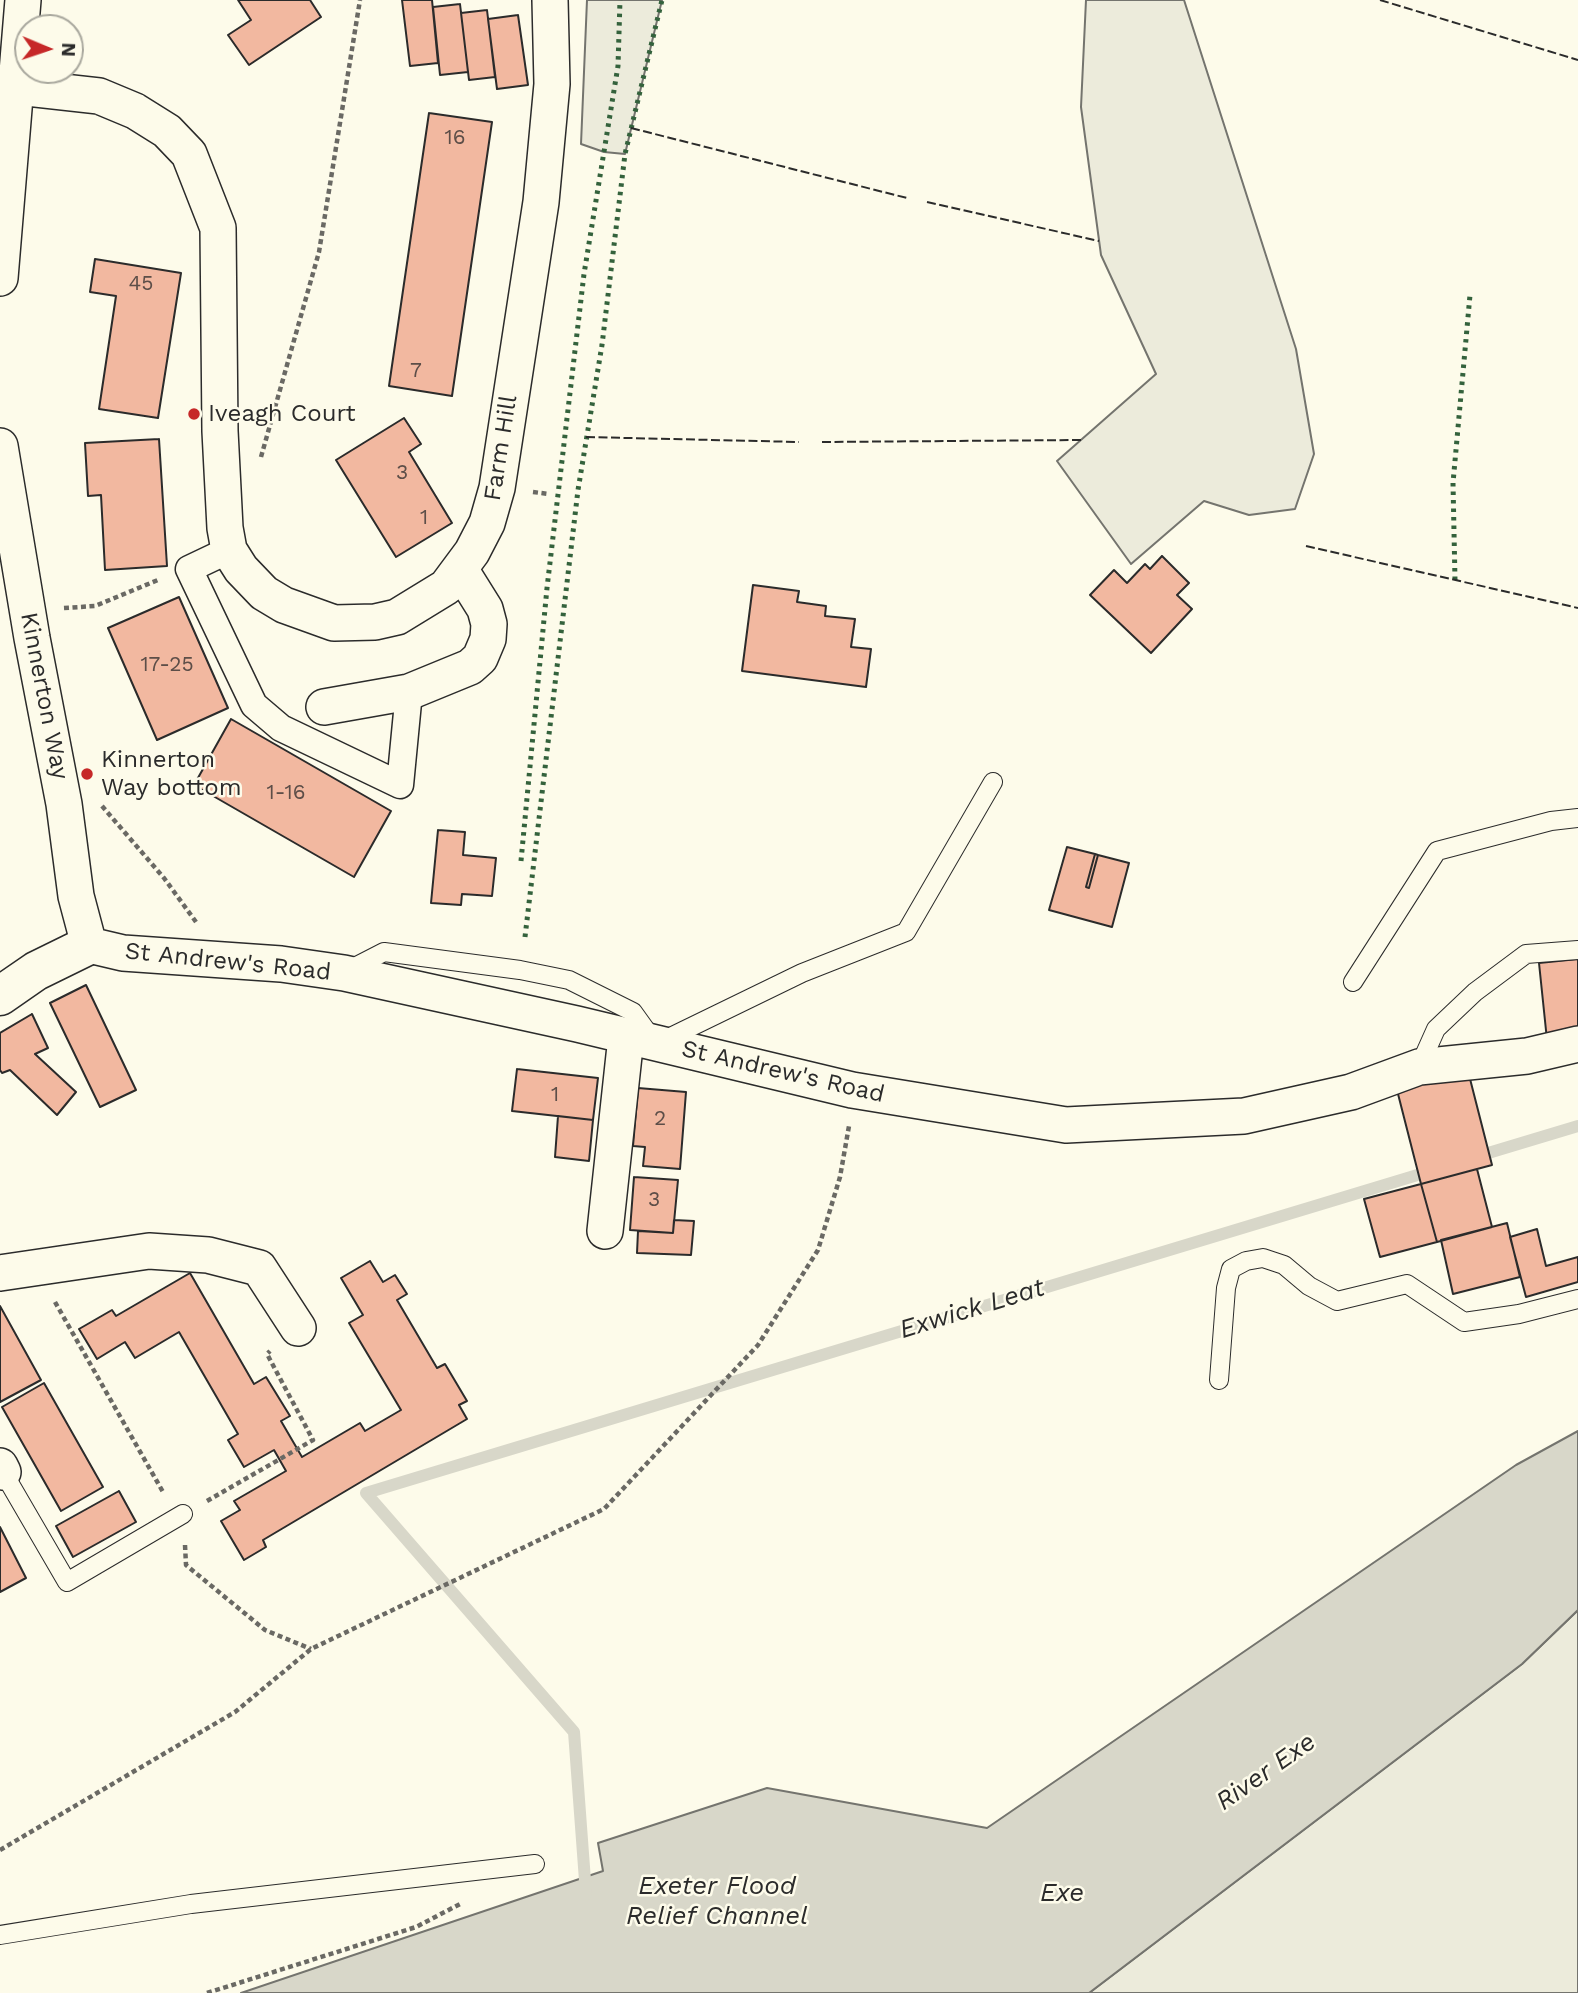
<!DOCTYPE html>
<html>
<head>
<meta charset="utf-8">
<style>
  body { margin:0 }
  #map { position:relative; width:1578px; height:1993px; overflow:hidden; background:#fdfbea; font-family:"Work Sans",sans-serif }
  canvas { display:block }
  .north { position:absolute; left:14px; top:14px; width:70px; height:70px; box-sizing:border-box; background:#fdfbea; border:2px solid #a9a89e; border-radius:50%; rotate:92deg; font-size:19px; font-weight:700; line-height:28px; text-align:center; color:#2b2b2b }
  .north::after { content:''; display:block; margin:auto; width:24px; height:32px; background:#c62828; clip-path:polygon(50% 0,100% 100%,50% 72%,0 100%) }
</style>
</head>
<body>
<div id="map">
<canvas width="1578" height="1993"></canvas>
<div class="north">N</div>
</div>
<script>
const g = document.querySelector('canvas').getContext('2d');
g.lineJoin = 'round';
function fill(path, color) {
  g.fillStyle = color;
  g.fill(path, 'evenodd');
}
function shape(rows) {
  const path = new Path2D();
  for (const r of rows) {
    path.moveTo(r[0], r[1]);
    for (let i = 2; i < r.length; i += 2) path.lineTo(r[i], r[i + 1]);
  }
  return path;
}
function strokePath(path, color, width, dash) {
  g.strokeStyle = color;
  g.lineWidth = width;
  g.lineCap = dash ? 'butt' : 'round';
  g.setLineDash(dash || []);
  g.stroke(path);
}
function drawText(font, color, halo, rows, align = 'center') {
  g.font = font + ' "Work Sans",sans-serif';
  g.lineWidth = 5;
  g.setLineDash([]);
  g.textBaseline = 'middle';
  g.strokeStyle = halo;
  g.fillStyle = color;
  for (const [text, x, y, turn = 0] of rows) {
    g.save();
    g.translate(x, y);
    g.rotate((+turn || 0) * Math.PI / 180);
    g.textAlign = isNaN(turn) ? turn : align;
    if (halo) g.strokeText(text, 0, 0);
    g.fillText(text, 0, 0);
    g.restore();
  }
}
const green = shape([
  [587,0,662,0,625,154,604,152,581,144,587,0],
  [1086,0,1184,0,1296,349,1314,454,1295,509,1249,515,1204,501,1131,564,1057,461,1156,374,1101,255,1081,107,1086,0],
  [1578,1610,1578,1993,1089,1993,1522,1664,1578,1610]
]);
fill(green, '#ecebdb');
strokePath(green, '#74746e', 2);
const water = shape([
  [1578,1431,1578,1610,1522,1664,1089,1993,241,1993,603,1871,598,1843,767,1788,987,1828,1516,1465,1578,1431]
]);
fill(water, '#d8d7c9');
strokePath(water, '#74746e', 2);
strokePath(shape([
  [1475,1157,1578,1126],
  [586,1894,574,1732,366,1493,1434,1170]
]), '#d8d7c9', 12);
const building = shape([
  [238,0,310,0,321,17,249,65,228,35,251,20,238,0],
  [402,0,432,0,438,63,410,66,402,0],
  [460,4,468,72,440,75,433,7,460,4],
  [487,10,495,77,469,80,461,13,487,10],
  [518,15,528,85,497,89,488,19,518,15],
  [429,113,492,122,452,396,389,386,429,113],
  [95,259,181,273,158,418,99,409,116,296,90,292,95,259],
  [404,418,421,444,409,452,452,523,396,557,336,460,404,418],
  [159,439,167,566,105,570,101,495,88,496,85,443,159,439],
  [1162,556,1189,583,1177,595,1192,609,1151,653,1090,595,1114,570,1127,583,1145,564,1150,569,1162,556],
  [753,585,799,591,797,602,826,606,825,616,855,619,851,647,871,649,866,687,742,671,753,585],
  [179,597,228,708,157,740,108,628,179,597],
  [231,719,391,811,354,877,194,785,231,719],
  [438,830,465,832,463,855,496,858,492,896,462,894,461,905,431,903,438,830],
  [1067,847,1095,854,1086,887,1089,888,1098,855,1129,863,1112,927,1049,910,1067,847],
  [1095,854,1098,855,1089,888,1086,887,1095,854],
  [1578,959,1578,1029,1547,1040,1539,963,1578,959],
  [86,985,136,1090,100,1107,50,1003,86,985],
  [32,1014,48,1048,35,1054,76,1092,57,1115,10,1070,2,1073,0,1070,0,1033,32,1014],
  [517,1069,598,1078,593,1120,512,1111,517,1069],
  [1468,1071,1492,1165,1421,1184,1397,1090,1468,1071],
  [638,1088,686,1092,680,1169,643,1166,645,1147,633,1146,638,1088],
  [558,1116,593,1120,589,1161,555,1157,558,1116],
  [1477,1169,1492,1227,1437,1242,1421,1184,1477,1169],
  [634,1177,678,1180,673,1233,630,1230,634,1177],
  [1421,1184,1437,1242,1380,1257,1364,1199,1421,1184],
  [674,1220,694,1221,691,1255,637,1253,638,1231,673,1233,674,1220],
  [1507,1223,1520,1277,1453,1294,1441,1240,1507,1223],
  [1537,1229,1546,1266,1578,1257,1578,1282,1526,1297,1510,1237,1537,1229],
  [370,1261,383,1282,395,1275,407,1294,397,1300,437,1368,445,1364,467,1401,459,1405,467,1419,263,1540,266,1547,244,1560,221,1521,240,1510,234,1501,286,1471,274,1450,244,1467,228,1440,238,1434,179,1332,135,1358,125,1342,97,1359,79,1329,112,1310,116,1316,190,1273,254,1384,266,1377,290,1416,281,1421,302,1457,360,1423,365,1431,401,1410,349,1323,363,1315,341,1278,370,1261],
  [0,1306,41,1380,0,1402,0,1306],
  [44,1383,103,1487,61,1511,2,1407,44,1383],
  [119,1491,136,1522,73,1557,56,1526,119,1491],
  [0,1527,26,1578,0,1592,0,1527]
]);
fill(building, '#f2b8a0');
strokePath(building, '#2b2b2b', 2);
const service = shape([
  [347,971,384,952,520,970,569,980,633,1012,656,1044,802,973,906,932,993,782],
  [1353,982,1437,851,1551,821,1578,818],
  [1419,1067,1436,1029,1475,992,1526,954,1578,950],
  [1219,1380,1226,1288,1231,1269,1246,1261,1263,1258,1284,1265,1309,1286,1337,1301,1407,1284,1464,1322,1519,1314,1578,1299],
  [3,1472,67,1582,183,1514],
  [0,1935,191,1904,535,1864]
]);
const pedestrian = shape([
  [229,550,189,569,254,705,281,728,400,785,409,692]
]);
const minor = shape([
  [18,87,99,96,135,111,167,131,189,154,218,228,220,431,225,528,229,550,241,569,264,593,284,605,334,623,375,622,397,617,446,587,472,552,487,523,497,488,541,202,552,84,550,0],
  [0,278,23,0],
  [0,446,32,638,64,804,76,896,89,945,123,953,281,964,344,973,577,1024,852,1090,1066,1125,1244,1116,1351,1092,1419,1067,1527,1056,1578,1044],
  [324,707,409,692,470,667,480,658,488,639,489,624,485,609,460,569],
  [605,1231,626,1037],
  [0,1273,149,1251,208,1255,259,1268,298,1328],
  [0,1466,3,1472]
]);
const tertiary = shape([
  [0,996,36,971,89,945]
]);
strokePath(service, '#2b2b2b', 20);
strokePath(pedestrian, '#2b2b2b', 29);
strokePath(minor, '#2b2b2b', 38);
strokePath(tertiary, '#2b2b2b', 41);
strokePath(shape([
  [261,457,319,252,360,0],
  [533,492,549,494],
  [64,608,95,606,158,580],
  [102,806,164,878,196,922],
  [55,1302,163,1492],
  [207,1501,313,1440,267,1354,270,1351],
  [185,1545,186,1565,265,1630,311,1649],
  [0,1850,235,1712,311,1649,604,1509,758,1345,818,1250,840,1177,849,1126],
  [207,1993,416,1927,460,1904]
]), '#6a6964', 4.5, [5, 3.5]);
strokePath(service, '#fdfbea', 18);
strokePath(pedestrian, '#fdfbea', 26);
strokePath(minor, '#fdfbea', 35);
strokePath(tertiary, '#fdfbea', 38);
strokePath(shape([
  [1455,580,1453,483,1470,295],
  [521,861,547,588,584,274,618,66,620,0],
  [525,937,578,490,602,345,625,154,662,0]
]), '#34623c', 5, [3.5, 5]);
strokePath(shape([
  [1380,0,1578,60],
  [631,128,907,198],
  [927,202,1099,241],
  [586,437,799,442],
  [822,442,1081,440],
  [1306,546,1578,608]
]), '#2b2b2b', 2, [9, 3.5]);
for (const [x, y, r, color] of [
  [194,414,7,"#c62828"],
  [87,774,7,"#c62828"]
]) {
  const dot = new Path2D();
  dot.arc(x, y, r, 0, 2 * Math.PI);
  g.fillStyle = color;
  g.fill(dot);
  strokePath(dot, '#fdfbea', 2.5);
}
drawText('21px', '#5d4e48', null, [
  ["16",455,138],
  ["45",141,284],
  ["7",416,371],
  ["3",402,473],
  ["1",424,518],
  ["17-25",167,665],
  ["1-16",286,793],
  ["1",555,1095],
  ["2",660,1119],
  ["3",654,1200]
]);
drawText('24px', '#2b2b2b', '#fdfbea', [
  ["Iveagh Court",208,414],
  ["Kinnerton",101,760],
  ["Way bottom",101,788]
], 'left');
drawText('24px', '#2b2b2b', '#fdfbea', [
  ["Farm Hill",501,448,-81],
  ["Kinnerton Way",44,696,79],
  ["St Andrew's Road",228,962,6],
  ["St Andrew's Road",783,1072,13]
]);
drawText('italic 26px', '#2b2b2b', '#fdfbea', [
  ["Exwick Leat",972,1309,-17],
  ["River Exe",1266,1772,-35],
  ["Exeter Flood",717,1886],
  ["Relief Channel",717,1916],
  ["Exe",1062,1893]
]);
</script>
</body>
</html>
